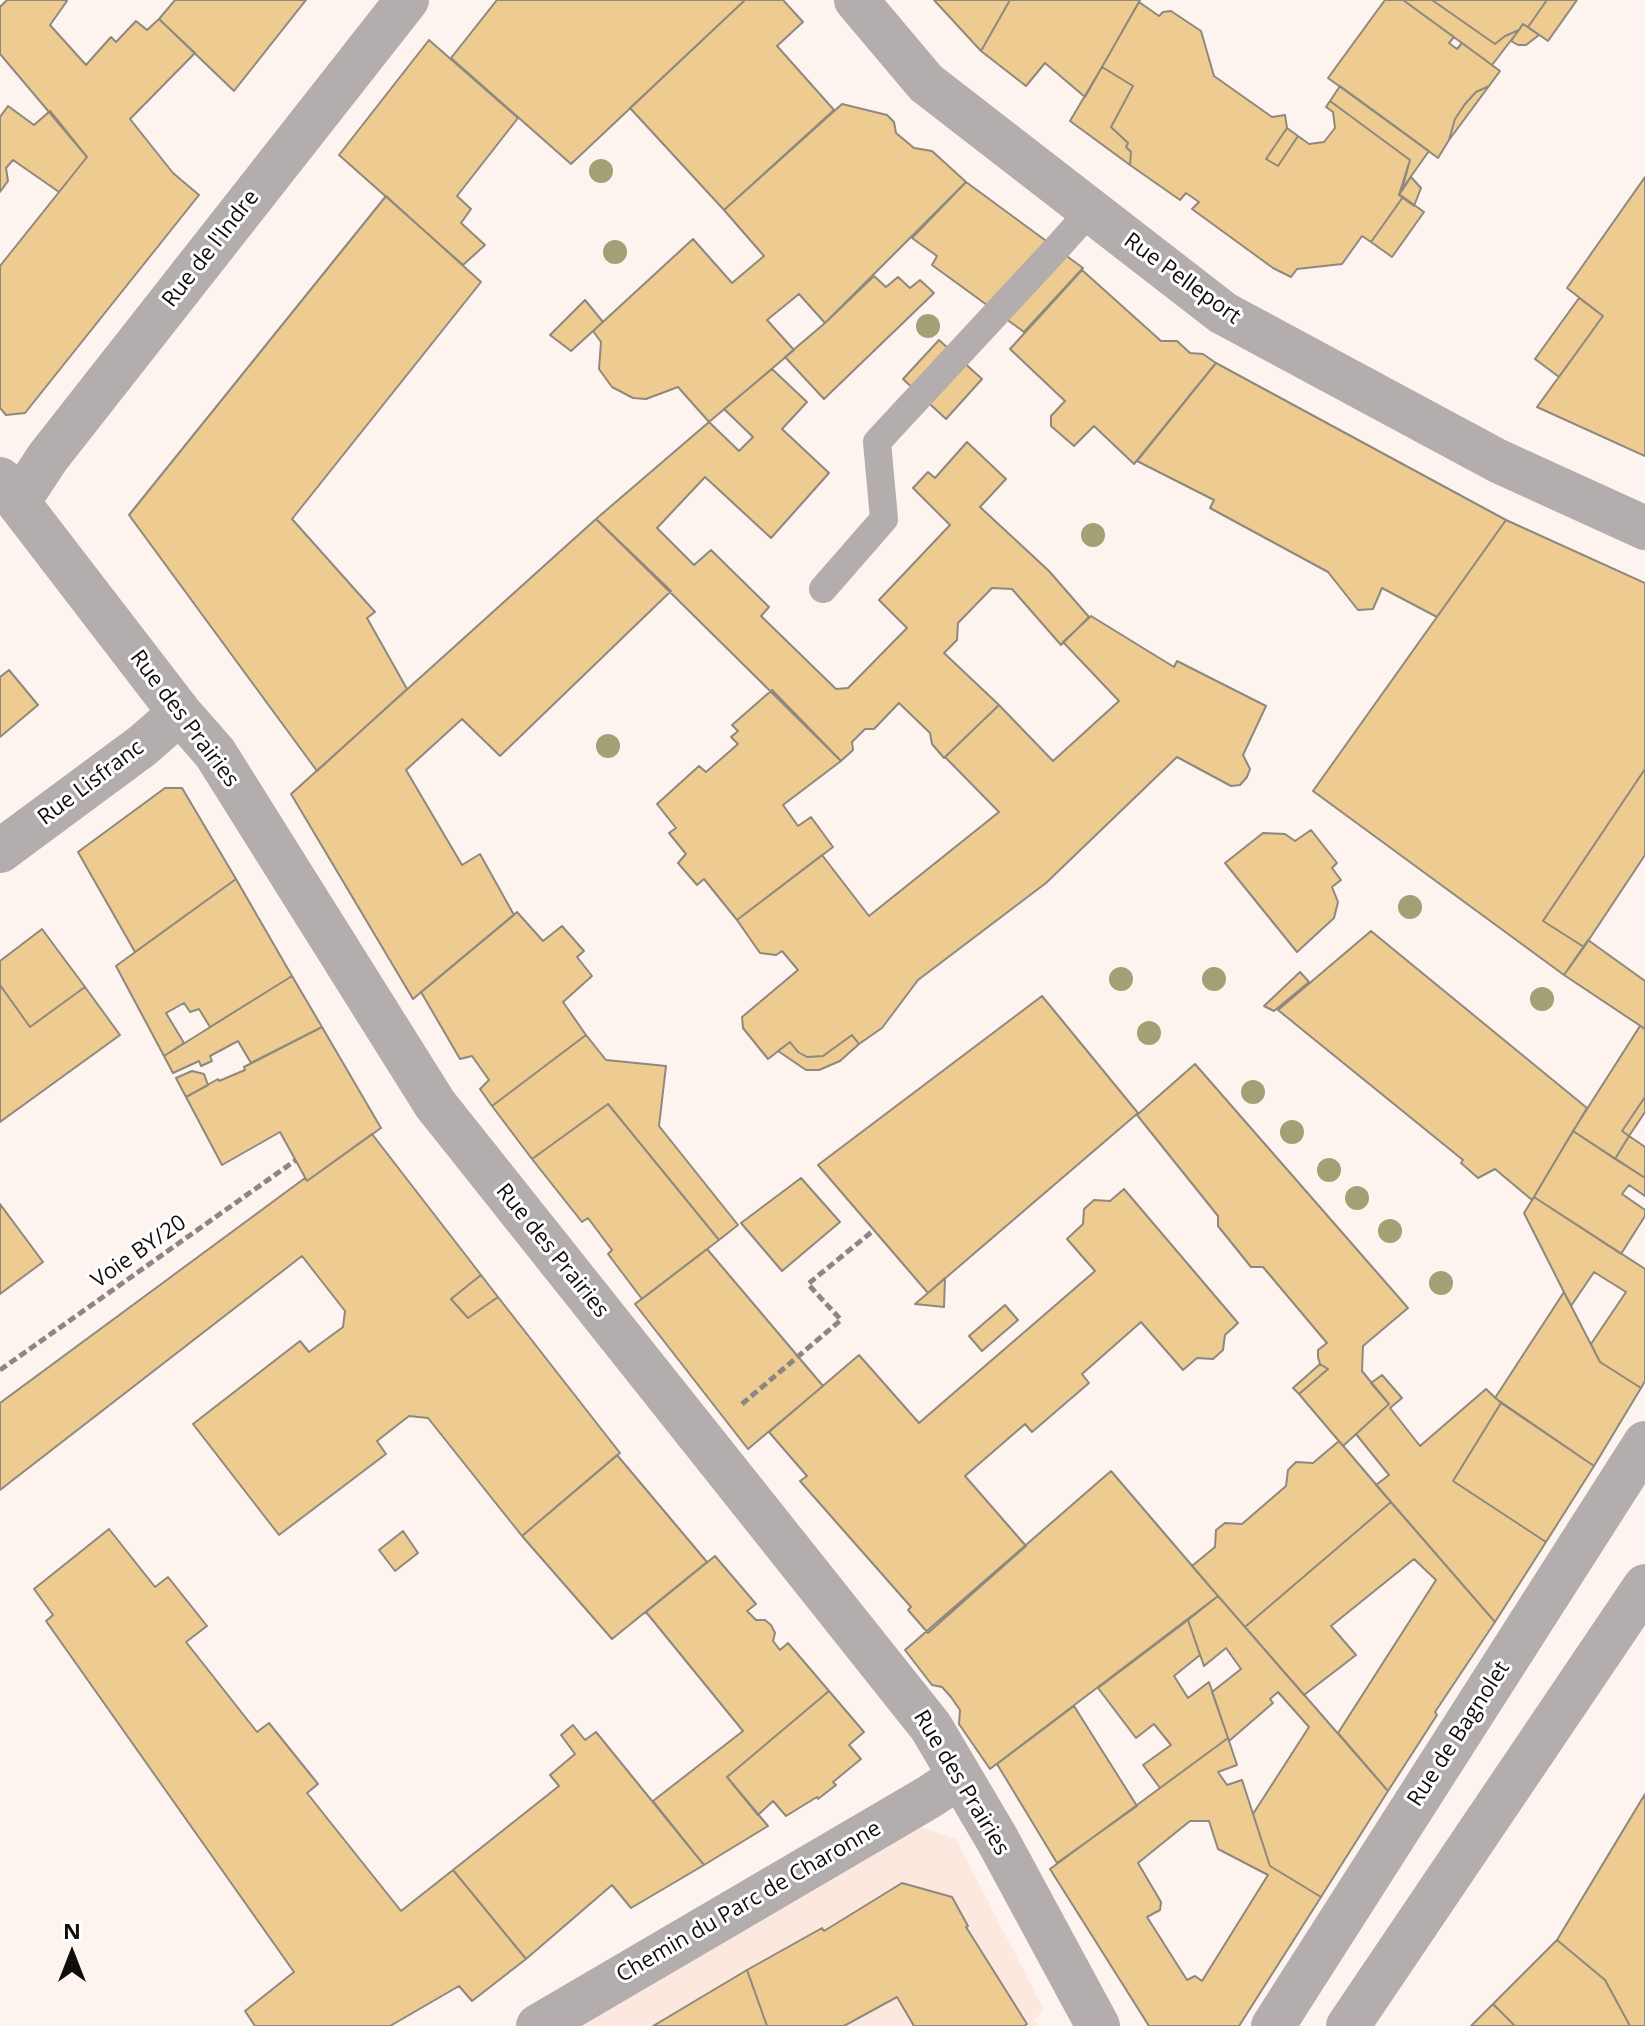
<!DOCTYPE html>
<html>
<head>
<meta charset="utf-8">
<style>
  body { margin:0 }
  #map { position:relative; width:1645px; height:2026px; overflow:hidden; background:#fef4ef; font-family:"Open Sans",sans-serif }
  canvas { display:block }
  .north { position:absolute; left:32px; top:1914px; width:80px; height:80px; -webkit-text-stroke:6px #fff; paint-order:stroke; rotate:0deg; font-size:22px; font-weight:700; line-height:32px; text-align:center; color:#110d0b }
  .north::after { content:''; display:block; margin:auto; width:28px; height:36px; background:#110d0b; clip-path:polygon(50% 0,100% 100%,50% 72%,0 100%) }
</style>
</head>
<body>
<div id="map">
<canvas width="1645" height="2026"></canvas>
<div class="north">N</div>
</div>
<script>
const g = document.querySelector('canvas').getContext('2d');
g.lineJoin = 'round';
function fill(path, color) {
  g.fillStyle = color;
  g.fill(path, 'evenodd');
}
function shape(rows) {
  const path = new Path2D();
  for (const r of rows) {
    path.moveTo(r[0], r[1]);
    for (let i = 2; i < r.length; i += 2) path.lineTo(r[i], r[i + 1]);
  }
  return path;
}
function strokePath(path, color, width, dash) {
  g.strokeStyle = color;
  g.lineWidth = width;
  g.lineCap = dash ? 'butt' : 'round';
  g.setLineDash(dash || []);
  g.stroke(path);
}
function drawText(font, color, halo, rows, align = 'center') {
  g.font = font + ' "Open Sans",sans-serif';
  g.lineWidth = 6;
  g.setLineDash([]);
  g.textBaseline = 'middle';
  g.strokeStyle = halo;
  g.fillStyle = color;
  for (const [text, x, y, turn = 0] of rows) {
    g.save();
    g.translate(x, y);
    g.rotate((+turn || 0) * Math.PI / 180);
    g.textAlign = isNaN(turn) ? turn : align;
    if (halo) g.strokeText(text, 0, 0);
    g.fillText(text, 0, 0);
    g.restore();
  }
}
fill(shape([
  [919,1827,956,1839,1044,2010,1034,2019,1039,2026,579,2026]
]), '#fce8de');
const building = shape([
  [7,0,65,0,67,1,50,25,86,65,111,37,116,42,136,21,147,30,159,19,195,53,130,119,173,173,199,195,25,413,6,415,0,408,0,266,87,157,0,54,0,7,7,0],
  [175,0,306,0,234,91,159,19,175,0],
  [497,0,745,0,571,164,451,58,497,0],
  [745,0,783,0,803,22,777,46,834,110,724,210,630,108,745,0],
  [934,0,1010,0,981,51,934,0],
  [1010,0,1140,0,1085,97,1045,63,1026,86,981,51,1010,0],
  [1385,0,1403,0,1454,37,1449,43,1457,49,1462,43,1500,71,1489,86,1476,92,1465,104,1455,119,1449,140,1438,158,1328,78,1385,0],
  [1403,0,1432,0,1495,44,1505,36,1519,30,1492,65,1403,0],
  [1432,0,1547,0,1528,27,1523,24,1519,30,1505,36,1495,44,1432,0],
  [1547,0,1577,0,1548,41,1528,27,1547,0],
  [1139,2,1159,16,1163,12,1171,11,1201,31,1214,76,1272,117,1285,115,1287,128,1266,159,1278,166,1298,136,1309,144,1324,142,1335,128,1333,112,1326,107,1330,101,1410,160,1399,195,1403,197,1371,242,1362,236,1342,264,1297,269,1291,277,1273,268,1192,209,1199,202,1186,193,1180,200,1130,165,1131,152,1126,147,1128,143,1111,127,1133,86,1102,67,1139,2],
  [1523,24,1539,35,1526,45,1518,45,1511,41,1523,24],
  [429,40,518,118,457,196,471,209,461,223,485,245,463,265,339,155,429,40],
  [1102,67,1133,86,1111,127,1128,143,1126,147,1131,152,1130,165,1070,121,1102,67],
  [1340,86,1429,151,1402,189,1410,160,1330,101,1340,86],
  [1489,86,1449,140,1455,119,1465,104,1476,92,1489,86],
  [842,104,887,115,894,122,896,133,914,148,932,151,966,182,825,323,799,294,767,320,794,350,709,422,678,387,646,399,633,398,612,387,599,369,601,342,593,331,693,239,732,283,764,256,724,210,842,104],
  [8,106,34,125,50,111,87,157,59,192,13,160,6,168,8,181,0,192,0,117,8,106],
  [1287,128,1298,136,1278,166,1266,159,1287,128],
  [1411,177,1421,188,1414,206,1399,195,1411,177],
  [1645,177,1645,456,1537,407,1603,316,1567,288,1645,177],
  [966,182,1083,268,1024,332,932,265,937,256,912,238,966,182],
  [386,196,481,282,292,519,375,612,367,618,407,689,317,771,129,515,386,196],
  [1403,197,1424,212,1392,257,1371,242,1403,197],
  [1082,270,1161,341,1177,341,1190,353,1203,354,1216,363,1134,464,1094,426,1074,446,1051,426,1051,416,1065,401,1010,349,1082,270],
  [874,276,886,287,898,277,910,288,920,280,934,293,824,399,785,357,825,323,874,276],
  [1579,298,1603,316,1559,377,1535,359,1579,298],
  [585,300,603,322,571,351,550,335,585,300],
  [939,340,982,379,946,419,903,379,939,340],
  [1216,363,1506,520,1437,617,1382,588,1373,609,1358,610,1328,572,1210,508,1214,500,1137,461,1216,363],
  [772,369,807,402,782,429,829,473,771,538,705,477,657,528,694,565,711,550,769,607,761,616,836,689,848,688,907,628,879,600,950,525,913,488,928,472,935,478,967,442,1006,479,980,507,1049,571,1089,617,1061,645,1012,589,992,588,958,623,957,640,944,653,999,705,944,758,932,744,930,733,899,703,874,729,865,729,852,742,853,750,841,761,596,519,709,422,739,451,753,437,724,409,772,369],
  [596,519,671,591,500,756,462,719,406,770,462,865,480,854,514,915,413,999,291,794,596,519],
  [1506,520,1645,583,1645,769,1543,921,1584,947,1564,975,1313,791,1506,520],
  [1091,616,1174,667,1177,661,1266,706,1243,755,1250,769,1247,777,1240,785,1231,786,1177,757,1046,883,918,980,882,1028,859,1044,852,1035,823,1056,807,1057,798,1052,790,1042,768,1059,743,1028,742,1017,798,970,782,951,776,955,760,953,737,920,822,855,869,916,999,812,945,757,999,705,1053,761,1119,701,1063,642,1091,616],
  [9,670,38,705,0,737,0,677,9,670],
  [772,690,841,761,783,805,798,826,811,817,833,847,737,920,704,879,697,885,678,863,686,854,669,833,676,828,657,804,699,766,706,772,738,744,731,737,738,731,732,725,772,690],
  [1645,769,1645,855,1584,947,1543,921,1645,769],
  [165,788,182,788,236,879,135,952,78,852,165,788],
  [1311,830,1337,863,1332,868,1341,880,1332,887,1338,902,1334,918,1297,952,1225,863,1263,833,1285,834,1295,841,1311,830],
  [236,879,292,976,210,1027,199,1009,190,1012,184,1003,166,1013,184,1043,164,1056,116,966,236,879],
  [517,912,543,941,562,926,584,951,577,957,592,976,563,1002,586,1035,492,1106,480,1089,489,1080,472,1056,460,1059,421,992,517,912],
  [42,929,85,987,30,1027,0,985,0,961,42,929],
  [1371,931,1587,1108,1532,1200,1495,1169,1478,1178,1461,1163,1463,1160,1278,1010,1371,931],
  [1588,940,1645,981,1645,1029,1564,975,1588,940],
  [1300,972,1309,982,1274,1011,1264,1006,1300,972],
  [292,976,322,1027,251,1063,238,1041,210,1056,212,1061,201,1066,199,1061,173,1073,164,1056,292,976],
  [0,985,30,1027,85,987,120,1035,0,1122,0,985],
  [1042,996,1138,1113,928,1293,818,1165,1042,996],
  [1640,1026,1645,1029,1645,1097,1622,1131,1629,1136,1615,1159,1573,1131,1640,1026],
  [322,1027,381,1128,307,1181,280,1132,222,1165,186,1097,218,1079,219,1081,245,1070,244,1067,322,1027],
  [586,1035,606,1060,666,1066,659,1126,738,1225,719,1240,608,1104,532,1159,492,1106,586,1035],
  [852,1035,859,1044,840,1061,819,1070,806,1070,778,1051,790,1042,798,1052,807,1057,823,1056,852,1035],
  [1195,1064,1408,1308,1363,1346,1362,1371,1389,1404,1343,1446,1299,1394,1328,1369,1320,1364,1318,1357,1318,1350,1327,1343,1263,1267,1251,1267,1218,1226,1218,1216,1137,1115,1195,1064],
  [192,1071,204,1074,208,1085,186,1097,176,1078,192,1071],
  [1645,1097,1645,1112,1629,1136,1622,1131,1645,1097],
  [608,1104,719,1240,642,1299,608,1254,612,1250,588,1218,582,1222,532,1159,608,1104],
  [1573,1131,1645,1178,1645,1196,1629,1185,1622,1194,1645,1210,1645,1216,1621,1254,1534,1197,1573,1131],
  [372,1134,481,1275,451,1299,468,1318,498,1297,620,1453,522,1536,428,1418,409,1416,377,1441,386,1454,279,1535,193,1424,300,1341,309,1352,343,1327,345,1311,302,1256,0,1490,0,1403,305,1178,307,1181,372,1134],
  [1629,1136,1645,1147,1645,1178,1615,1159,1629,1136],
  [801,1178,840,1222,782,1271,741,1223,801,1178],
  [1124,1189,1238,1323,1225,1335,1223,1350,1213,1359,1197,1358,1183,1370,1141,1322,1082,1374,1089,1383,1032,1432,1025,1424,965,1476,1026,1546,928,1633,908,1610,911,1607,800,1481,807,1476,769,1432,859,1355,919,1423,1095,1271,1067,1239,1083,1224,1084,1209,1094,1200,1110,1201,1124,1189],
  [1534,1197,1645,1269,1645,1381,1641,1388,1600,1362,1591,1344,1626,1292,1594,1272,1571,1306,1524,1213,1534,1197],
  [0,1204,43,1262,0,1294,0,1204],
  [707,1249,823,1386,748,1449,635,1304,707,1249],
  [481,1275,498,1297,468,1318,451,1299,481,1275],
  [945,1278,944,1307,915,1304,928,1293,945,1278],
  [1564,1292,1600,1362,1641,1388,1594,1466,1495,1398,1564,1292],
  [1005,1305,1018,1320,982,1351,969,1336,1005,1305],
  [1320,1364,1328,1369,1299,1394,1293,1388,1320,1364],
  [1382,1375,1402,1398,1390,1408,1420,1446,1486,1389,1501,1403,1453,1481,1546,1542,1495,1622,1376,1485,1389,1475,1356,1434,1389,1404,1371,1383,1382,1375],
  [1501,1403,1594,1466,1546,1542,1453,1481,1501,1403],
  [1339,1441,1391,1502,1245,1627,1192,1566,1215,1547,1216,1530,1225,1523,1242,1524,1286,1486,1288,1470,1296,1462,1313,1463,1339,1441],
  [617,1455,707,1562,612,1639,522,1536,617,1455],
  [1111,1471,1218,1596,990,1769,959,1724,960,1710,951,1697,942,1687,932,1685,905,1650,1111,1471],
  [1391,1502,1495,1622,1435,1712,1437,1715,1388,1791,1338,1733,1436,1580,1414,1559,1331,1626,1356,1655,1304,1695,1245,1627,1391,1502],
  [109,1529,155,1587,168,1577,207,1626,186,1642,257,1732,269,1723,318,1784,307,1793,401,1911,453,1870,526,1959,472,2001,459,1986,390,2026,255,2026,245,2011,294,1972,46,1621,53,1615,34,1589,109,1529],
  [403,1531,418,1553,395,1571,379,1550,403,1531],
  [715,1556,756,1604,747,1611,756,1620,765,1620,771,1625,775,1633,773,1641,780,1650,788,1643,829,1691,727,1777,768,1826,704,1865,653,1801,743,1731,646,1612,715,1556],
  [1218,1596,1388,1791,1321,1897,1270,1866,1253,1814,1309,1727,1278,1692,1270,1699,1273,1703,1229,1741,1212,1692,1241,1669,1226,1648,1204,1666,1188,1620,1218,1596],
  [1188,1620,1200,1655,1174,1676,1188,1698,1209,1682,1228,1738,1160,1788,1143,1765,1171,1745,1154,1724,1136,1738,1098,1688,1188,1620],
  [829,1691,864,1732,849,1745,861,1759,833,1782,836,1785,818,1799,817,1797,786,1816,773,1801,758,1815,727,1777,829,1691],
  [1074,1706,1137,1806,1057,1863,997,1764,1074,1706],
  [573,1725,585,1740,596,1732,704,1865,631,1908,612,1885,526,1959,453,1870,559,1786,550,1775,575,1754,561,1735,573,1725],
  [1228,1738,1237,1765,1218,1772,1227,1785,1242,1780,1270,1866,1321,1897,1239,2026,1149,2026,1050,1869,1228,1738],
  [1190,1821,1209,1821,1218,1849,1268,1875,1202,1981,1195,1976,1187,1980,1147,1917,1160,1910,1161,1902,1138,1863,1190,1821],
  [1645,1794,1645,2026,1630,2026,1605,1980,1557,1940,1645,1794],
  [902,1883,952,1897,968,1926,966,1927,1027,2024,1024,2026,914,2026,897,1997,844,2026,767,2026,747,1970,822,1928,824,1931,902,1883],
  [1557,1940,1605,1980,1630,2026,1515,2026,1493,2004,1557,1940],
  [747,1970,767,2026,653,2026,747,1970],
  [1493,2004,1515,2026,1471,2026,1493,2004]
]);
fill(building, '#eecb90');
strokePath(building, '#8e887e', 2);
strokePath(shape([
  [0,1370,296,1160],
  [742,1404,841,1320,808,1284,874,1230]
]), '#8d8683', 5, [8, 4]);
strokePath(shape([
  [823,589,884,519,877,442,1056,249,1081,221,1087,209]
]), '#b3adad', 28);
strokePath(shape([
  [856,0,926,83,1223,313,1498,461,1645,528],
  [0,479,180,713,215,753,435,1104,931,1727,997,1839,1098,2026],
  [19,501,48,457,407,0],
  [0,851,142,746,180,713],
  [538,2026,929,1797,959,1777],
  [1273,2026,1645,1443]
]), '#b3adad', 44);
strokePath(shape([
  [1348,2026,1645,1586]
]), '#b3adad', 44);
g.fillStyle = '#a2a075';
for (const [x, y] of [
  [601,171],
  [615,252],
  [928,326],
  [1093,535],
  [608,746],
  [1410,907],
  [1121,979],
  [1214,979],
  [1542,999],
  [1149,1033],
  [1253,1092],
  [1292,1132],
  [1329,1170],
  [1357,1198],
  [1390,1231],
  [1441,1283]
]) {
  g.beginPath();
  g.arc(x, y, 12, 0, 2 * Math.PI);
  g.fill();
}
drawText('22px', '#110d0b', '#fff', [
  ["Rue de l'Indre",211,249,-52],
  ["Rue Pelleport",1182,279,36],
  ["Rue des Prairies",184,719,53],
  ["Rue Lisfranc",91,783,-37],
  ["Rue des Prairies",552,1251,51],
  ["Voie BY/20",139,1252,-35],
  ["Rue de Bagnolet",1459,1734,-57],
  ["Rue des Prairies",961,1783,59],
  ["Chemin du Parc de Charonne",749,1902,-30]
]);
</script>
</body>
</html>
